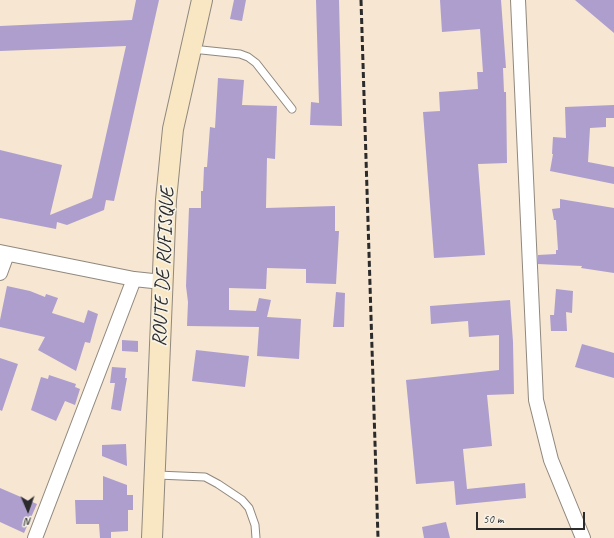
<!DOCTYPE html>
<html>
<head>
<meta charset="utf-8">
<style>
  body { margin:0 }
  #map { position:relative; width:614px; height:538px; overflow:hidden; background:#f6e6d2; font-family:Caveat,sans-serif }
  canvas { display:block }
  .north { position:absolute; left:8px; top:490px; width:40px; height:40px; -webkit-text-stroke:3px #f7f3e8; paint-order:stroke; rotate:178deg; font-size:11px; font-weight:700; line-height:16px; text-align:center; color:#2b2b2b }
  .north::after { content:''; display:block; margin:auto; width:14px; height:18px; background:#2b2b2b; clip-path:polygon(50% 0,100% 100%,50% 72%,0 100%) }
  .scale { position:absolute; left:476px; top:512px; width:109px; height:18px; box-sizing:border-box; border:2px solid #2b2b2b; border-top:0; padding-left:5px; font-size:12px; line-height:14px; white-space:nowrap; color:#2b2b2b; -webkit-text-stroke:3px #f7f3e8; paint-order:stroke }
</style>
</head>
<body>
<div id="map">
<canvas width="614" height="538"></canvas>
<div class="north">N</div>
<div class="scale">50 m</div>
</div>
<script>
const g = document.querySelector('canvas').getContext('2d');
g.lineJoin = 'round';
function fill(path, color) {
  g.fillStyle = color;
  g.fill(path, 'evenodd');
}
function shape(rows) {
  const path = new Path2D();
  for (const r of rows) {
    path.moveTo(r[0], r[1]);
    for (let i = 2; i < r.length; i += 2) path.lineTo(r[i], r[i + 1]);
  }
  return path;
}
function strokePath(path, color, width, dash) {
  g.strokeStyle = color;
  g.lineWidth = width;
  g.lineCap = dash ? 'butt' : 'round';
  g.setLineDash(dash || []);
  g.stroke(path);
}
function drawText(font, color, halo, rows, align = 'center') {
  g.font = font + ' Caveat,sans-serif';
  g.lineWidth = 3.5;
  g.setLineDash([]);
  g.textBaseline = 'middle';
  g.strokeStyle = halo;
  g.fillStyle = color;
  for (const [text, x, y, turn = 0] of rows) {
    g.save();
    g.translate(x, y);
    g.rotate((+turn || 0) * Math.PI / 180);
    g.textAlign = isNaN(turn) ? turn : align;
    if (halo) g.strokeText(text, 0, 0);
    g.fillText(text, 0, 0);
    g.restore();
  }
}
fill(shape([
  [136,0,159,0,114,201,106,200,104,210,67,225,57,222,56,229,0,218,0,150,62,165,50,215,92,198,126,46,0,51,0,26,132,20],
  [234,0,246,0,242,21,230,19],
  [316,0,339,0,342,126,310,125,311,102,319,103],
  [440,0,501,0,506,68,503,68,504,92,506,92,507,163,478,164,485,255,434,258,423,112,440,111,439,92,478,89,477,72,483,72,480,29,442,32],
  [575,0,614,0,614,33],
  [218,78,244,80,242,105,277,106,275,159,267,158,266,208,335,206,335,231,339,231,336,284,306,283,306,269,267,268,266,289,229,288,229,310,256,311,259,298,271,300,267,317,301,319,299,359,257,356,259,327,187,326,188,302,186,286,189,208,201,208,201,191,203,191,204,167,207,167,210,127,215,128],
  [614,105,614,118,606,118,606,127,590,128,588,162,614,167,614,184,550,171,553,154,552,154,553,137,566,138,565,107],
  [560,199,614,208,614,273,581,268,582,266,538,264,538,255,556,254,556,250,558,250,556,220,554,220,552,209,560,208],
  [7,286,30,291,45,297,46,294,58,298,52,313,84,323,88,310,98,314,90,343,85,342,76,371,38,350,45,337,0,327,0,320],
  [556,289,573,291,572,313,566,312,567,331,551,331,550,315,554,315],
  [336,292,345,293,344,327,333,327],
  [510,300,513,342,514,394,487,395,492,446,463,449,467,489,525,483,526,498,456,505,454,481,416,484,406,380,499,370,499,335,469,337,468,321,431,324,430,306],
  [122,340,138,341,138,352,122,351],
  [582,344,614,353,614,378,575,367],
  [196,350,249,356,245,387,192,381],
  [0,358,18,364,2,411,0,410],
  [112,367,126,368,125,378,127,378,121,411,111,409,115,383,110,383],
  [49,375,76,384,75,387,80,389,75,405,65,401,56,421,31,410,41,377,48,379],
  [126,444,127,466,102,456,102,445],
  [103,476,127,485,127,495,133,495,133,510,128,510,128,531,111,532,111,538,100,538,99,524,76,524,75,500,103,500],
  [0,488,37,504,24,533,0,522],
  [446,522,450,538,424,538,422,527]
]), '#ad9ece');
const service = shape([
  [192,49,240,54,248,57,256,63,292,109],
  [157,475,205,477,218,484,242,500,249,508,255,525,256,538]
]);
const minor = shape([
  [518,0,536,400,551,460,583,538],
  [0,252,134,279,162,282],
  [0,273,7,254],
  [35,538,134,279]
]);
const secondary = shape([
  [152,538,166,200,173,129,202,0]
]);
strokePath(service, '#90887e', 9);
strokePath(minor, '#90887e', 16);
strokePath(secondary, '#90887e', 22);
strokePath(service, '#fff', 7);
strokePath(minor, '#fff', 14);
strokePath(secondary, '#f9e7c3', 20);
strokePath(shape([
  [361,0,378,538]
]), '#2b2b2b', 3, [6, 3]);
drawText('20px', '#2b2b2b', '#f7f3e8', [
  ["ROUTE DE RUFISQUE",164,267,-87]
]);
</script>
</body>
</html>
